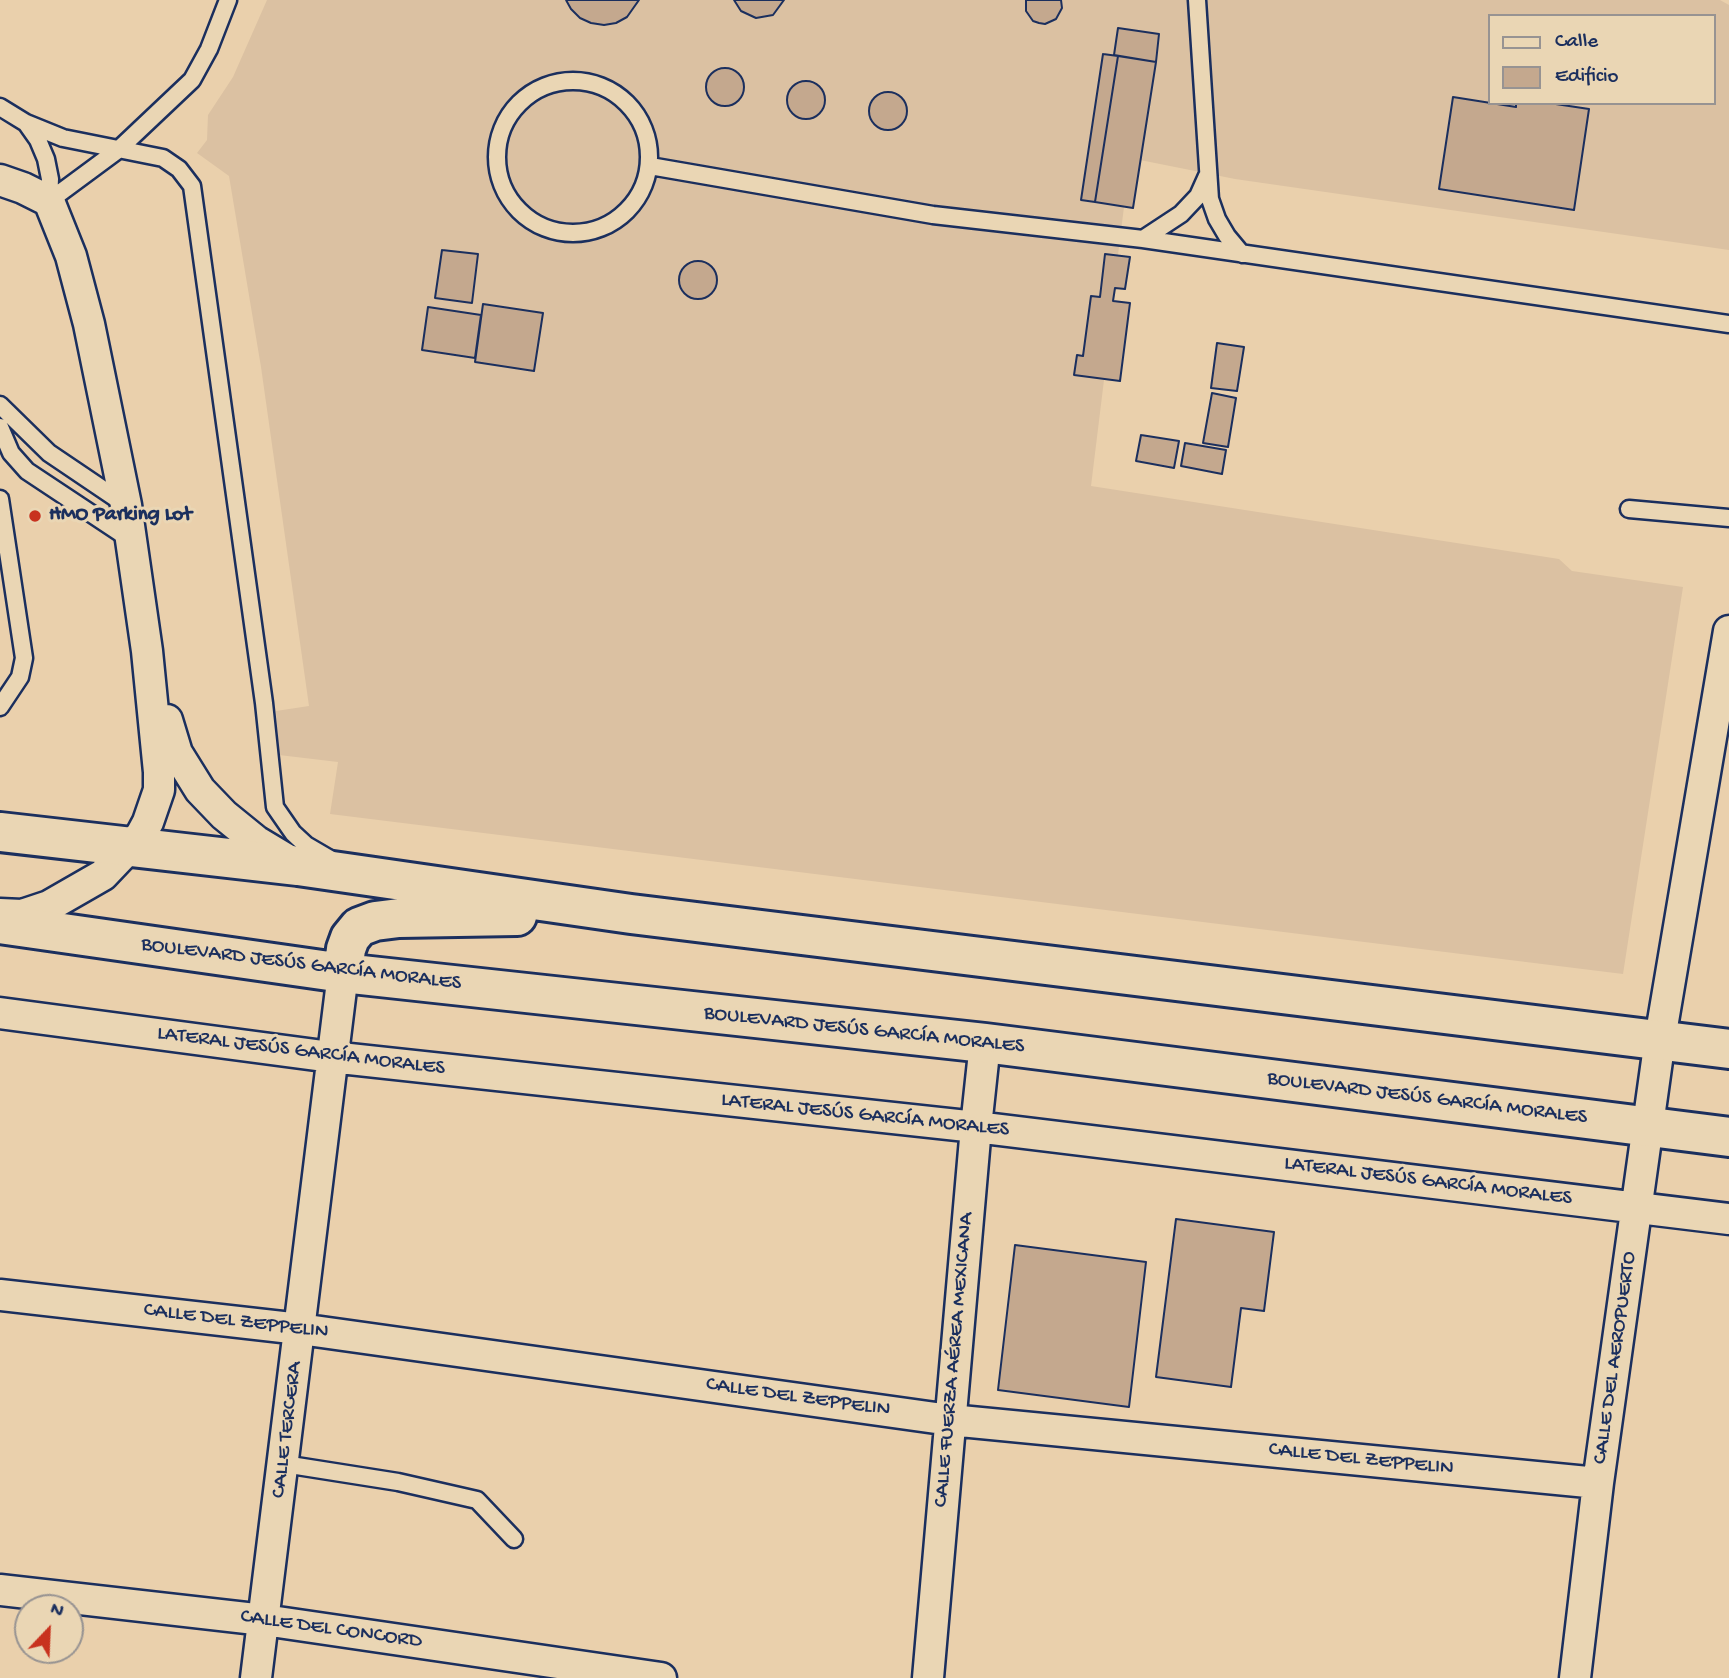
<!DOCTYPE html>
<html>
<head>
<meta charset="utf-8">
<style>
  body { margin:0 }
  #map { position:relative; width:1729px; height:1678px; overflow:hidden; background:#ead0ac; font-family:"Gochi Hand",sans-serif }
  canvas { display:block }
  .legend { position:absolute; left:1488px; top:14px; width:228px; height:91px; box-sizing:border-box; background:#ead6b4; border:2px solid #979392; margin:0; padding:9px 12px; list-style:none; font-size:21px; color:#1b2f5e }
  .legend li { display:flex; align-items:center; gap:14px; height:35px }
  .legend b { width:35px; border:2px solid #979392 }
  .north { position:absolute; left:14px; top:1594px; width:70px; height:70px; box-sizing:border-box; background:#ead6b4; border:2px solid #979392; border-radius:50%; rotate:23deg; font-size:19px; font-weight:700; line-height:28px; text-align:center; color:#1b2f5e }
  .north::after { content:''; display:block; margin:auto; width:24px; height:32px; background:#c8321e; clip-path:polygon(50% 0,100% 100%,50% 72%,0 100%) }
</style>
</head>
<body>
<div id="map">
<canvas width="1729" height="1678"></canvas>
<ul class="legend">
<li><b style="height:9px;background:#ead6b4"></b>Calle</li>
<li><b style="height:19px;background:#c4a88e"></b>Edificio</li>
</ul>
<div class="north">N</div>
</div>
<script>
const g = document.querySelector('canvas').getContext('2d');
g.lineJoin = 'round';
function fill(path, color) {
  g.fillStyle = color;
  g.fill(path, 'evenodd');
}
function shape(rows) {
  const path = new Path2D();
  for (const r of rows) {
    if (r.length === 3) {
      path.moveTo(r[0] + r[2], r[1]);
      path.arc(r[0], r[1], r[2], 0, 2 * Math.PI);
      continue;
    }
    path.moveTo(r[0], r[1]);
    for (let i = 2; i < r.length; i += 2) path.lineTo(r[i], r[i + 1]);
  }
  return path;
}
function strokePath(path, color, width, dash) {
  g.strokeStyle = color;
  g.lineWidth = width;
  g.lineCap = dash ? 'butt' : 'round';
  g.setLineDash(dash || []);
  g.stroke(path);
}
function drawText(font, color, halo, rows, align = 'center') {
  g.font = font + ' "Gochi Hand",sans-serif';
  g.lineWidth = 6;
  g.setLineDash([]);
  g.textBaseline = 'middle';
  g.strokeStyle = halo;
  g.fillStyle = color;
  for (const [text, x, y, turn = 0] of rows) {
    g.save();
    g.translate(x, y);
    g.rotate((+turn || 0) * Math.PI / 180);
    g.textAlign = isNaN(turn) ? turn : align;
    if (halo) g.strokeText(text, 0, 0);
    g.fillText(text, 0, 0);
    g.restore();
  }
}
fill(shape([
  [267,0,1720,0,1729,5,1729,250,1235,179,1140,160,1133,208,1124,207,1118,255,1130,257,1125,289,1115,288,1113,300,1130,303,1120,381,1104,380,1091,486,1559,559,1572,571,1683,587,1623,974,330,814,338,762,279,755,276,711,309,706,261,367,229,176,197,153,207,140,208,115,233,77],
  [1489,16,1713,16,1713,103,1489,103]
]), '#dbc1a2');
const building = shape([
  [566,0,639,0,627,17,616,23,604,25,591,23,580,18,571,9,566,0],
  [734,0,784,0,773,15,756,18,741,11,734,0],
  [1026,0,1061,0,1062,8,1056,19,1045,24,1039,23,1033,21,1026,11,1026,0],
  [1118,28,1159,34,1156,62,1114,55,1118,28],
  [1103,54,1118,56,1095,202,1081,200,1103,54],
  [1118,56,1156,62,1133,208,1095,202,1118,56],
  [725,87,19],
  [806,100,19],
  [888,111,19],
  [1453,97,1516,107,1516,103,1549,103,1589,109,1574,210,1439,189,1453,97],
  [442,250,478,254,472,303,435,298,442,250],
  [1105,254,1130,257,1125,289,1115,288,1113,301,1130,303,1120,381,1074,375,1077,355,1083,356,1091,296,1100,297,1105,254],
  [698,280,19],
  [483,304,543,313,534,371,475,362,483,304],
  [428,307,481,315,475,358,422,350,428,307],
  [1217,343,1244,347,1237,391,1211,388,1217,343],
  [1212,393,1236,398,1228,447,1203,443,1212,393],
  [1141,435,1179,441,1174,468,1136,461,1141,435],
  [1185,443,1226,450,1222,474,1181,466,1185,443],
  [1176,1219,1274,1232,1264,1311,1241,1308,1231,1387,1156,1377,1176,1219],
  [1015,1245,1146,1262,1129,1407,998,1390,1015,1245]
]);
fill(building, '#c4a88e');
strokePath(building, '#1b2f5e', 2);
const service = shape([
  [1197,0,1210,199,1217,219,1227,236,1242,254],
  [573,157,76],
  [0,107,26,123,63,138,163,158,179,169,192,186,264,703,275,807,293,833,306,845,330,859],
  [26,123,38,140,46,159,50,179,49,201],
  [650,166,933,215,1143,239,1729,324],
  [49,201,118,150,192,80,209,49,228,0],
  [1143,239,1181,214,1198,196,1207,176],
  [0,405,49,453,126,505],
  [0,427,11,453,27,471,131,540],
  [0,499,24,658,20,677,0,707],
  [1629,509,1729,518],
  [284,1464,398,1482,477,1500,514,1539]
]);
const minor = shape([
  [0,180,23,188,49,201,71,256,89,324,126,505,147,651,159,772,159,790,148,822,141,835,103,875,49,906,22,915,0,914],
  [167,720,177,753,200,790,224,815,256,841,291,862],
  [0,1013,331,1057,976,1127,1729,1219],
  [0,1295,300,1329,950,1420,1598,1483],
  [0,1590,264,1620,661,1678],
  [256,1678,343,973],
  [928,1678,976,1127,985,1043],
  [1575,1678,1598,1483,1660,1039,1729,631]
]);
const primary = shape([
  [0,832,298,866,631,914,1729,1049],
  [0,924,343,973,985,1043,1729,1137],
  [343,973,346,949,350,938,359,927,375,921,399,918,517,916]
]);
strokePath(service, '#1b2f5e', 21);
strokePath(minor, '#1b2f5e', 35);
strokePath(primary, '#1b2f5e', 44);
strokePath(service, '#ead6b4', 16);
strokePath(minor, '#ead6b4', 30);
strokePath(primary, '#ead6b4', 38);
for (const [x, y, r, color] of [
  [35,516,7,"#c8321e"]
]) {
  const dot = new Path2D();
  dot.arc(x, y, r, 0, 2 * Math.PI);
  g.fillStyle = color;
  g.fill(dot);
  strokePath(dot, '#ead6b4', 2.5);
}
drawText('bold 21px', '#1b2f5e', '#ead6b4', [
  ["HMO Parking Lot",49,516]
], 'left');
drawText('21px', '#1b2f5e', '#ead6b4', [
  ["BOULEVARD JESÚS GARCÍA MORALES",301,965,7],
  ["BOULEVARD JESÚS GARCÍA MORALES",864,1031,6],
  ["LATERAL JESÚS GARCÍA MORALES",301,1052,7],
  ["BOULEVARD JESÚS GARCÍA MORALES",1427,1099,7],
  ["LATERAL JESÚS GARCÍA MORALES",865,1116,6],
  ["LATERAL JESÚS GARCÍA MORALES",1428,1182,7],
  ["CALLE DEL ZEPPELIN",236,1322,7],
  ["CALLE DEL AEROPUERTO",1616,1358,-82],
  ["CALLE FUERZA AÉREA MEXICANA",955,1360,-85],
  ["CALLE DEL ZEPPELIN",798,1398,8],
  ["CALLE TERCERA",288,1430,-83],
  ["CALLE DEL ZEPPELIN",1361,1460,6],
  ["CALLE DEL CONCORD",331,1630,8]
]);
</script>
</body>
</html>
